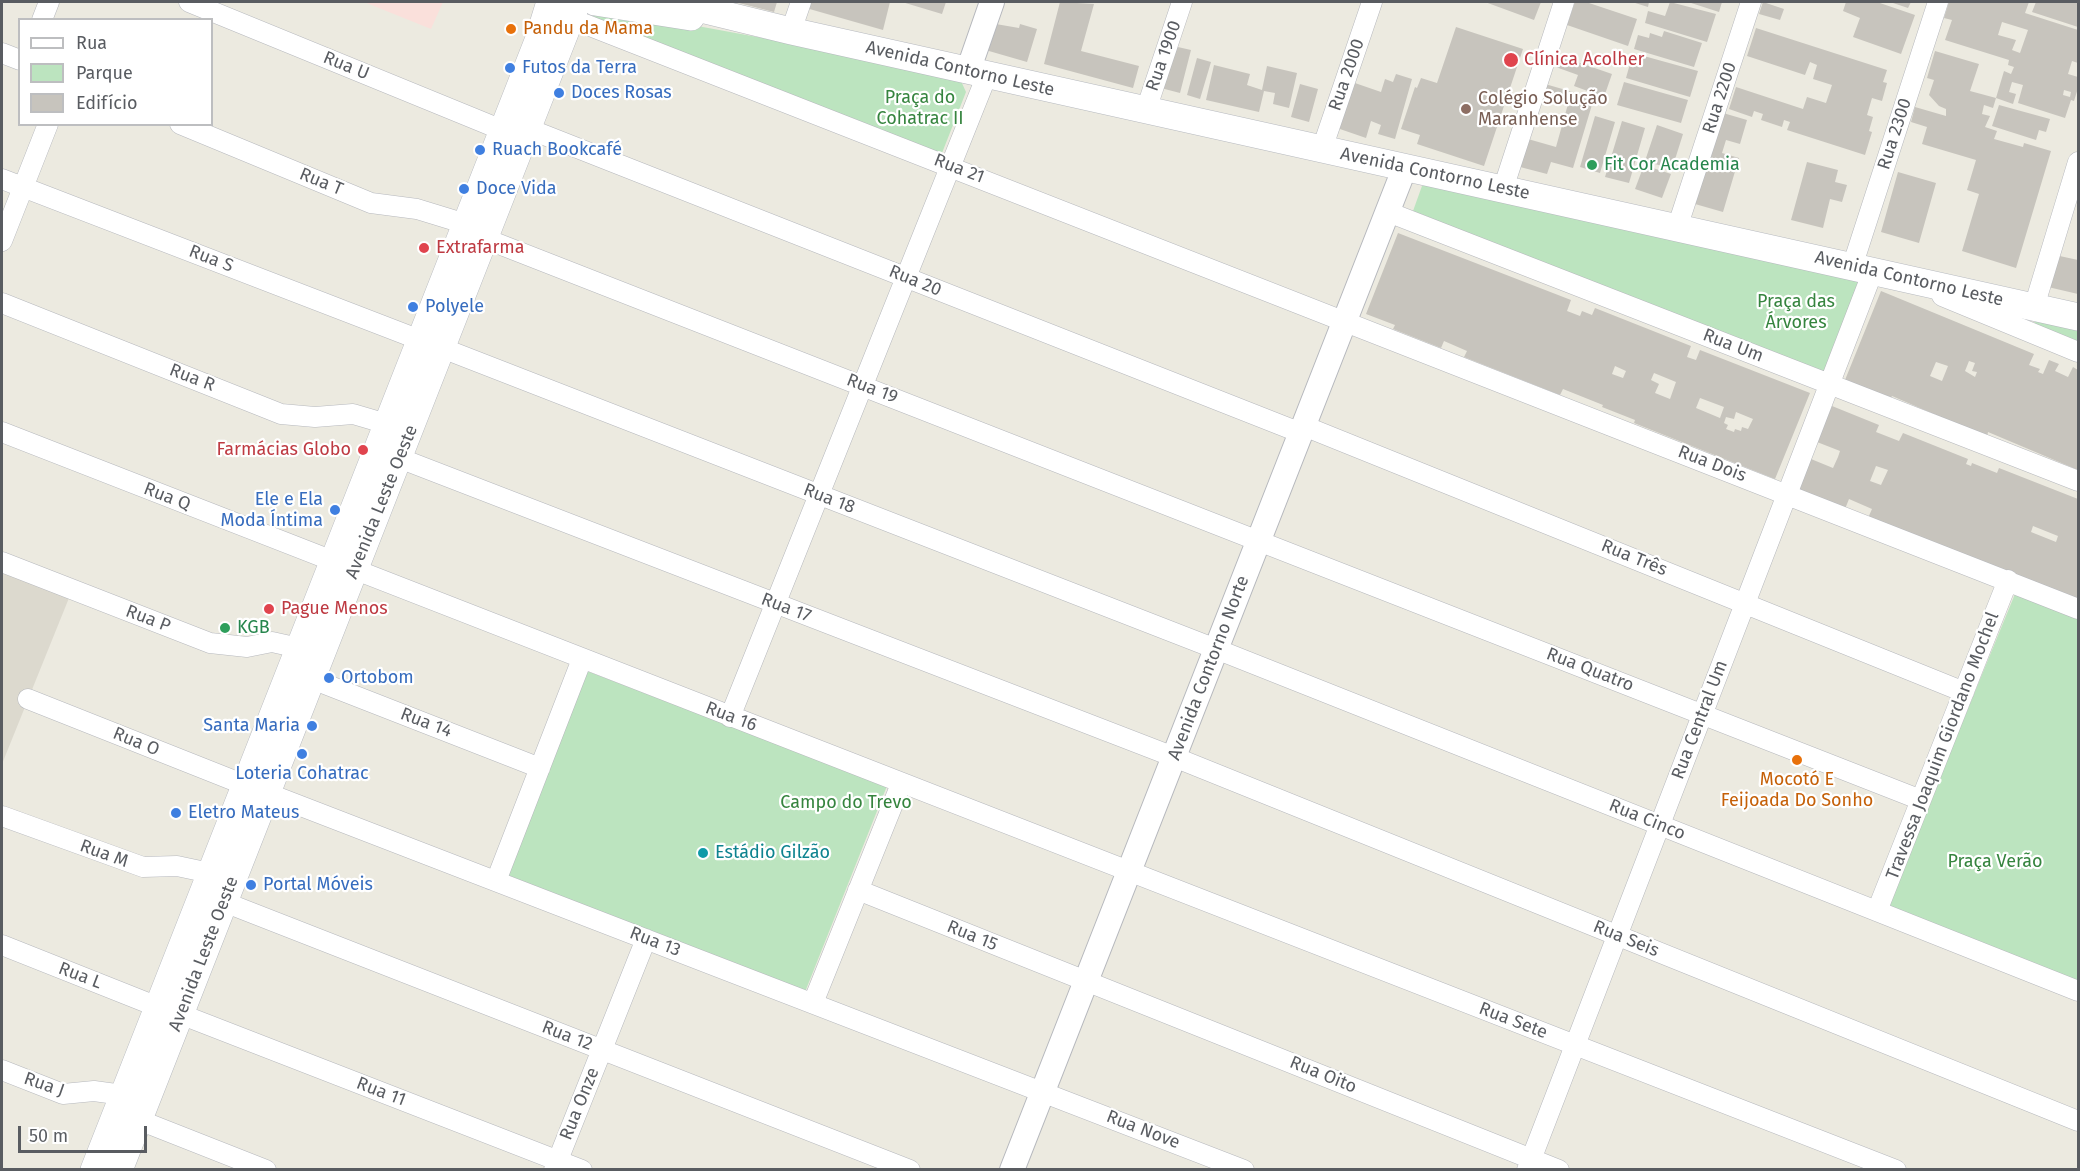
<!DOCTYPE html>
<html>
<head>
<meta charset="utf-8">
<style>
  body { margin:0 }
  #map { position:relative; width:2080px; height:1171px; overflow:hidden; background:#eceae0; font-family:"Fira Sans",sans-serif }
  canvas { display:block }
  .frame { position:absolute; inset:0; border:3px solid #595c61; pointer-events:none }
  .legend { position:absolute; left:18px; top:18px; width:195px; height:108px; box-sizing:border-box; background:#fff; border:2px solid #bdbec0; margin:0; padding:8px 10px; list-style:none; font-size:18px; color:#595c61 }
  .legend li { display:flex; align-items:center; gap:12px; height:30px }
  .legend b { width:30px; border:2px solid #bdbec0 }
  .scale { position:absolute; left:18px; top:1126px; width:129px; height:27px; box-sizing:border-box; border:3px solid #595c61; border-top:0; padding-left:8px; font-size:18px; line-height:21px; white-space:nowrap; color:#595c61; -webkit-text-stroke:4px #fff; paint-order:stroke }
</style>
</head>
<body>
<div id="map">
<canvas width="2080" height="1171"></canvas>
<div class="frame"></div>
<ul class="legend">
<li><b style="height:8px;background:#fff"></b>Rua</li>
<li><b style="height:16px;background:#bce4bf"></b>Parque</li>
<li><b style="height:16px;background:#c7c4bd"></b>Edifício</li>
</ul>
<div class="scale">50 m</div>
</div>
<script>
const g = document.querySelector('canvas').getContext('2d');
g.lineJoin = 'round';
function fill(path, color) {
  g.fillStyle = color;
  g.fill(path, 'evenodd');
}
function shape(rows) {
  const path = new Path2D();
  for (const r of rows) {
    path.moveTo(r[0], r[1]);
    for (let i = 2; i < r.length; i += 2) path.lineTo(r[i], r[i + 1]);
  }
  return path;
}
function strokePath(path, color, width, dash) {
  g.strokeStyle = color;
  g.lineWidth = width;
  g.lineCap = dash ? 'butt' : 'round';
  g.setLineDash(dash || []);
  g.stroke(path);
}
function drawText(font, color, halo, rows, align = 'center') {
  g.font = font + ' "Fira Sans",sans-serif';
  g.lineWidth = 4.5;
  g.setLineDash([]);
  g.textBaseline = 'middle';
  g.strokeStyle = halo;
  g.fillStyle = color;
  for (const [text, x, y, turn = 0] of rows) {
    g.save();
    g.translate(x, y);
    g.rotate((+turn || 0) * Math.PI / 180);
    g.textAlign = isNaN(turn) ? turn : align;
    if (halo) g.strokeText(text, 0, 0);
    g.fillText(text, 0, 0);
    g.restore();
  }
}
fill(shape([
  [2,572,69,598,2,764]
]), '#dcd9ce');
fill(shape([
  [364,2,443,2,431,29]
]), '#fae0db');
fill(shape([
  [594,7,779,41,961,81,966,92,942,153,769,93,592,19],
  [1434,180,1862,279,1831,372,1818,372,1413,211,1422,186],
  [2039,314,2078,324,2078,343,2033,325],
  [2015,594,2078,619,2078,984,1886,909],
  [587,671,887,786,805,992,502,875]
]), '#bce4bf');
fill(shape([
  [735,2,777,2,774,12],
  [808,2,890,2,883,30,806,8],
  [902,2,946,2,942,14],
  [1060,2,1094,4,1081,51,1139,66,1133,88,1044,64],
  [1485,2,1541,2,1534,20],
  [1575,2,1586,2,1637,19,1628,46,1567,25],
  [1632,2,1649,2,1648,7],
  [1670,2,1716,14,1707,42,1645,23,1648,11,1665,16],
  [1688,2,1722,2,1719,12],
  [1763,2,1784,9,1780,20,1759,14],
  [1846,2,1877,2,1915,15,1901,54,1853,37,1860,18,1843,11],
  [1890,2,1911,2,1908,8],
  [1949,2,2029,2,2025,13,2078,30,2078,63,2072,61,2068,74,2078,77,2078,88,2074,101,2071,100,2065,118,2018,103,2023,85,2012,82,2009,92,2016,94,2013,104,1996,98,2004,71,2011,74,2014,67,2008,65,2009,60,1945,40,1952,20,1944,18],
  [2002,22,2028,30,2020,53,2012,50,2016,40,1998,35],
  [2064,90,2071,92,2070,97,2063,95],
  [2036,2,2078,2,2078,27,2032,12],
  [990,23,1019,28,1020,24,1037,29,1027,62,982,49],
  [1456,27,1523,49,1484,166,1417,144,1420,135,1401,129,1415,87,1417,88,1421,78,1437,83],
  [1756,28,1887,70,1883,82,1887,83,1882,101,1872,98,1867,115,1873,117,1869,131,1872,132,1865,155,1787,130,1790,122,1784,120,1782,127,1761,120,1763,114,1754,111,1752,117,1729,109,1736,87,1803,109,1807,97,1826,103,1832,85,1813,79,1817,65,1810,62,1805,75,1747,56],
  [1664,31,1702,43,1694,67,1634,49,1638,35,1649,38,1650,33,1662,37],
  [1169,45,1191,50,1180,93,1157,87],
  [1935,51,1979,64,1970,91,1996,98,1993,108,1984,105,1982,114,1990,116,1985,127,1997,131,1994,139,2023,147,2024,143,2051,151,2016,268,1962,251,1979,194,1967,190,1976,160,1922,144,1927,127,1911,122,1915,107,1946,116,1946,109,1939,106,1929,95,1934,80,1927,78],
  [1633,53,1698,71,1690,97,1626,78],
  [1557,55,1612,74,1604,97,1574,86,1578,75,1553,66],
  [1197,58,1211,62,1200,99,1187,95],
  [1214,65,1250,74,1247,85,1262,90,1267,66,1297,73,1289,108,1273,104,1275,93,1264,91,1259,112,1206,100],
  [1396,74,1412,79,1395,139,1378,134,1381,125,1371,121,1366,138,1337,128,1352,82,1381,92,1385,79,1393,82],
  [1624,82,1688,100,1681,123,1617,105],
  [1300,84,1318,89,1309,122,1291,117],
  [1545,84,1594,98,1573,168,1551,162,1547,174,1520,167,1528,139,1556,147,1568,104,1541,96],
  [1999,105,2050,119,2046,132,2039,130,2036,140,1992,126],
  [1723,113,1747,120,1740,144,1726,140,1722,153,1739,158,1723,212,1695,204],
  [1595,116,1615,122,1600,173,1580,167],
  [1622,121,1645,128,1629,183,1605,177],
  [1657,125,1683,134,1672,169,1645,161],
  [1807,162,1838,170,1835,182,1847,185,1842,202,1830,199,1823,228,1791,220],
  [1644,165,1671,174,1662,198,1635,189],
  [1898,172,1936,183,1919,243,1881,232],
  [1398,233,1571,300,1567,311,1580,316,1582,311,1592,315,1595,308,1691,346,1687,357,1696,360,1700,350,1810,393,1775,479,1634,423,1635,420,1602,407,1603,405,1563,389,1560,395,1464,357,1467,351,1444,341,1441,348,1393,329,1395,325,1366,314],
  [1615,366,1626,371,1623,378,1612,374],
  [1654,373,1676,382,1670,399,1655,393,1659,384,1651,380],
  [1700,398,1724,407,1720,418,1696,408],
  [1736,412,1753,419,1748,429,1742,427,1741,431,1735,429,1734,432,1726,429,1728,425,1724,423,1726,417,1734,419],
  [2055,255,2078,260,2078,294,2048,287],
  [1881,291,2034,354,2029,365,2040,369,2038,372,2043,374,2049,360,2059,364,2055,371,2068,377,2073,367,2078,370,2078,470,1988,432,1987,437,1892,396,1891,398,1845,380],
  [1969,361,1975,363,1972,371,1977,372,1975,377,1965,371],
  [1936,362,1948,366,1942,381,1930,376],
  [1832,406,1879,425,1876,432,1899,441,1903,433,1968,459,1966,464,1971,466,1972,463,1997,473,1999,468,2078,499,2078,602,1868,518,1872,509,1849,499,1845,509,1798,490,1811,459,1833,468,1838,457,1840,451,1817,442],
  [1876,466,1888,470,1881,485,1870,481],
  [2033,526,2058,536,2056,542,2031,532]
]), '#c7c4bd');
const minor = shape([
  [189,2,502,130],
  [572,19,2078,609],
  [42,20,49,2],
  [791,31,801,2],
  [2,53,20,60],
  [1146,110,1182,2],
  [180,124,371,203,417,209,466,224],
  [529,129,1301,433],
  [1322,149,1372,2],
  [2,179,420,340],
  [1503,189,1564,2],
  [1388,212,2078,481],
  [1677,228,1751,2],
  [486,239,1921,800],
  [2,241,48,124],
  [1852,267,1938,2],
  [1942,296,2078,352],
  [2,303,281,414,315,417,353,414,387,424],
  [2034,307,2078,162],
  [442,348,1216,649,2078,991],
  [1304,426,1964,692],
  [2,432,1896,1170],
  [399,458,1174,757,2078,1121],
  [2,562,210,643,247,647,272,642,299,648],
  [312,679,540,768],
  [28,699,245,785],
  [730,717,987,75],
  [267,793,1244,1170],
  [2,816,143,867,177,866,210,873],
  [496,881,582,659],
  [858,890,1559,1170],
  [224,902,910,1170],
  [1877,911,2008,580],
  [2,945,158,1007],
  [813,1003,901,784],
  [180,1014,582,1170],
  [2,1070,63,1094,94,1091,123,1095],
  [139,1120,266,1170],
  [554,1170,646,939],
  [1527,1170,1873,271]
]);
const tertiary = shape([
  [968,71,992,2],
  [1012,1170,1405,167]
]);
const secondary = shape([
  [595,2,691,17],
  [672,2,791,31,2078,317],
  [94,1170,538,41,550,2],
  [119,1170,577,2]
]);
strokePath(minor, '#b6b8bd', 21);
strokePath(tertiary, '#b6b8bd', 26);
strokePath(secondary, '#b6b9bf', 28);
strokePath(minor, '#fff', 20);
strokePath(tertiary, '#fff', 24);
strokePath(secondary, '#fff', 27);
for (const [x, y, r, color] of [
  [511,29,6,"#e8710a"],
  [1511,60,8,"#e0444e"],
  [510,68,6,"#3f7fe0"],
  [559,93,6,"#3f7fe0"],
  [1466,109,6,"#8d6e63"],
  [480,150,6,"#3f7fe0"],
  [1592,165,6,"#2e9e5b"],
  [464,189,6,"#3f7fe0"],
  [424,248,6,"#e0444e"],
  [413,307,6,"#3f7fe0"],
  [363,450,6,"#e0444e"],
  [335,510,6,"#3f7fe0"],
  [269,609,6,"#e0444e"],
  [225,628,6,"#2e9e5b"],
  [329,678,6,"#3f7fe0"],
  [312,726,6,"#3f7fe0"],
  [302,754,6,"#3f7fe0"],
  [1797,760,6,"#e8710a"],
  [176,813,6,"#3f7fe0"],
  [703,853,6,"#0f9aa8"],
  [251,885,6,"#3f7fe0"]
]) {
  const dot = new Path2D();
  dot.arc(x, y, r, 0, 2 * Math.PI);
  g.fillStyle = color;
  g.fill(dot);
  strokePath(dot, '#fff', 2);
}
drawText('18px', '#c56008', '#fff', [
  ["Pandu da Mama",523,29],
  ["Mocotó E",1797,780,"center"],
  ["Feijoada Do Sonho",1797,801,"center"]
], 'left');
drawText('18px', '#595c61', '#fff', [
  ["Rua 1900",1164,56,-71],
  ["Rua U",346,66,22],
  ["Avenida Contorno Leste",960,69,13],
  ["Rua 2000",1347,75,-71],
  ["Rua 2200",1720,98,-72],
  ["Rua 2300",1895,134,-72],
  ["Rua 21",959,169,21],
  ["Avenida Contorno Leste",1435,174,12],
  ["Rua T",321,182,22],
  ["Rua S",211,259,21],
  ["Avenida Contorno Leste",1909,279,13],
  ["Rua 20",915,281,22],
  ["Rua Um",1733,346,21],
  ["Rua R",192,378,21],
  ["Rua 19",872,389,21],
  ["Rua Dois",1712,464,21],
  ["Rua Q",167,497,21],
  ["Rua 18",829,499,21],
  ["Avenida Leste Oeste",382,502,-68],
  ["Rua Três",1634,558,22],
  ["Rua 17",786,608,21],
  ["Rua P",148,619,21],
  ["Avenida Contorno Norte",1209,668,-69],
  ["Rua Quatro",1590,670,21],
  ["Rua 16",731,717,21],
  ["Rua Central Um",1700,720,-69],
  ["Rua 14",426,723,21],
  ["Rua O",136,742,22],
  ["Travessa Joaquim Giordano Mochel",1943,746,-69],
  ["Rua Cinco",1647,820,22],
  ["Rua M",104,854,20],
  ["Rua 15",972,936,22],
  ["Rua Seis",1626,939,22],
  ["Rua 13",655,942,21],
  ["Avenida Leste Oeste",204,954,-69],
  ["Rua L",80,976,21],
  ["Rua Sete",1513,1021,21],
  ["Rua 12",567,1036,21],
  ["Rua Oito",1323,1075,22],
  ["Rua J",44,1085,19],
  ["Rua 11",381,1092,21],
  ["Rua Onze",580,1104,-68],
  ["Rua Nove",1143,1130,21]
]);
drawText('18px', '#be3a42', '#fff', [
  ["Clínica Acolher",1524,60],
  ["Extrafarma",436,248],
  ["Farmácias Globo",351,450,"right"],
  ["Pague Menos",281,609]
], 'left');
drawText('18px', '#366cbe', '#fff', [
  ["Futos da Terra",522,68],
  ["Doces Rosas",571,93],
  ["Ruach Bookcafé",492,150],
  ["Doce Vida",476,189],
  ["Polyele",425,307],
  ["Ele e Ela",323,500,"right"],
  ["Moda Íntima",323,521,"right"],
  ["Ortobom",341,678],
  ["Santa Maria",300,726,"right"],
  ["Loteria Cohatrac",302,774,"center"],
  ["Eletro Mateus",188,813],
  ["Portal Móveis",263,885]
], 'left');
drawText('18px', '#35843e', '#fff', [
  ["Praça do",920,98],
  ["Cohatrac II",920,119],
  ["Praça das",1796,302],
  ["Árvores",1796,323],
  ["Campo do Trevo",846,803],
  ["Praça Verão",1995,862]
]);
drawText('18px', '#785e54', '#fff', [
  ["Colégio Solução",1478,99],
  ["Maranhense",1478,120]
], 'left');
drawText('18px', '#27864d', '#fff', [
  ["Fit Cor Academia",1604,165],
  ["KGB",237,628]
], 'left');
drawText('18px', '#0d838f', '#fff', [
  ["Estádio Gilzão",715,853]
], 'left');
</script>
</body>
</html>
